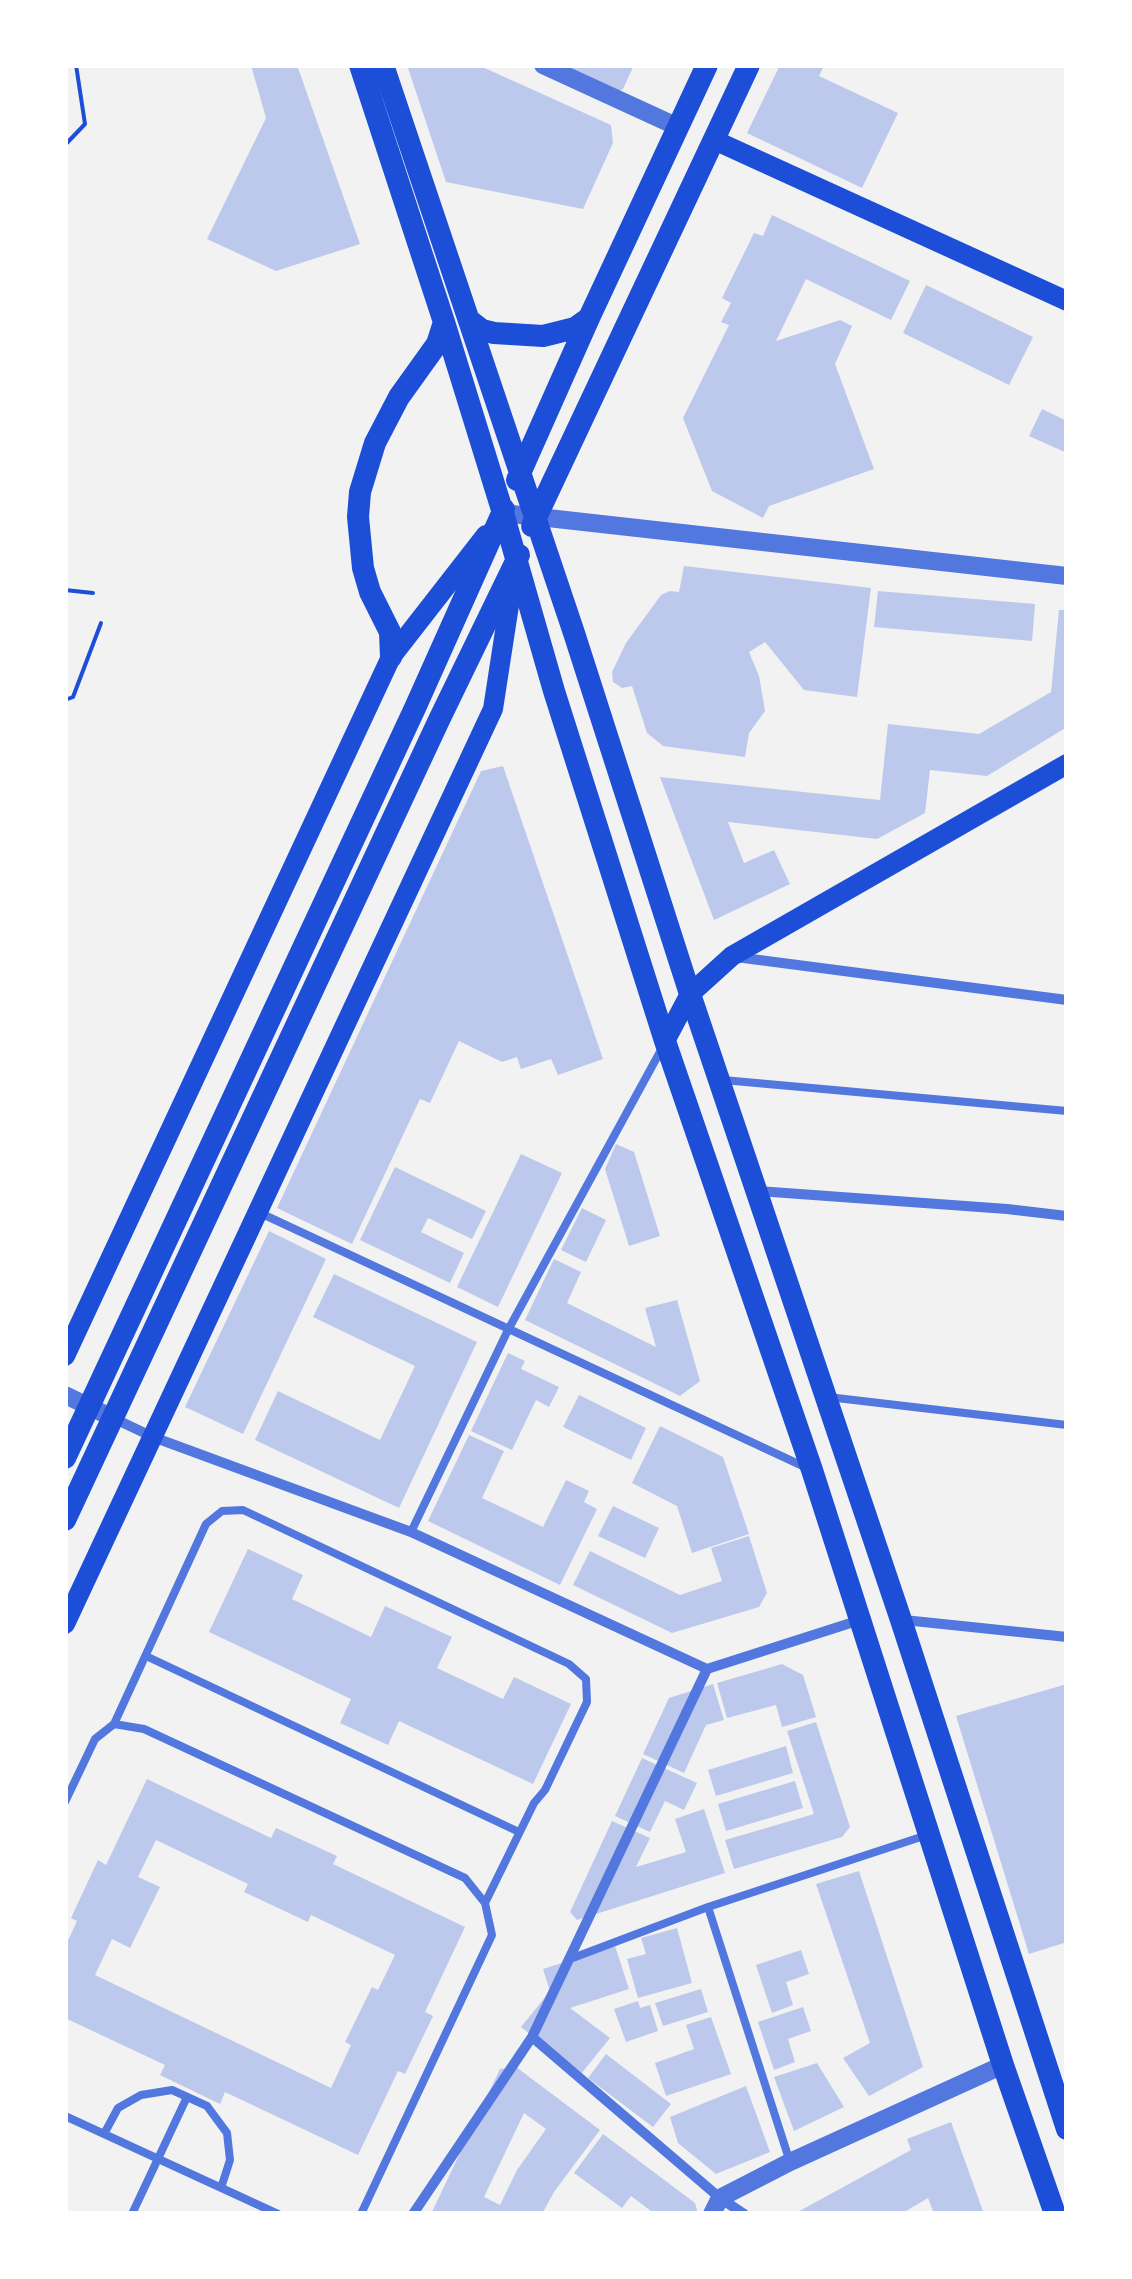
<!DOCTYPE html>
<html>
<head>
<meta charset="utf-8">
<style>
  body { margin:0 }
  #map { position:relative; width:1132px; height:2279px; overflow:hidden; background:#f2f2f2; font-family:Rubik,sans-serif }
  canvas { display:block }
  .frame { position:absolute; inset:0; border:68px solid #fff; pointer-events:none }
</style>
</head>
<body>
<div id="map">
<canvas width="1132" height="2279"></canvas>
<div class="frame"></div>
</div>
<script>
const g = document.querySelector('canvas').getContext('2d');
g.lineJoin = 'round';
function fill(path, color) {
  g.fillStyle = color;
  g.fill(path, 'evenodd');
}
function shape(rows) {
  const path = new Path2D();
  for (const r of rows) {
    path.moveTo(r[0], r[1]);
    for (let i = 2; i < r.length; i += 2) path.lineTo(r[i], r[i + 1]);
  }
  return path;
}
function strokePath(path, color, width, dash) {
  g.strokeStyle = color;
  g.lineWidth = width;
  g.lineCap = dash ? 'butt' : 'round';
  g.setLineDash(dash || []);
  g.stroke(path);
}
fill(shape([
  [251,65,297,65,360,244,276,271,207,239,266,118],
  [407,65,478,65,611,125,613,143,583,209,446,182],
  [544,65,634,65,623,89,610,96],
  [780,65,824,65,819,76,898,113,862,188,747,133],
  [772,215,910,281,891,320,806,279,776,341,840,320,852,326,835,364,874,469,769,506,763,518,712,491,683,418,729,325,721,322,731,303,722,298,754,233,763,236],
  [926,285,1033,337,1009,385,903,333],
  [1042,409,1067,421,1067,453,1029,436],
  [684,566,871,588,857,697,804,690,765,642,749,652,759,676,765,711,749,733,745,757,663,746,647,733,632,686,622,688,613,682,612,672,626,643,661,595,670,591,679,592],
  [878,591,1035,604,1032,641,874,627],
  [1059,610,1067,610,1067,727,987,776,930,770,925,813,877,839,728,822,744,863,774,850,790,884,714,920,660,777,880,800,888,724,979,734,1051,692],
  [503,766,603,1059,558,1075,551,1059,521,1069,517,1057,502,1062,459,1041,430,1103,420,1099,352,1244,277,1208,481,771],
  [616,1144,634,1152,660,1236,629,1246,605,1169],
  [521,1154,562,1173,498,1307,457,1287],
  [395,1167,486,1211,472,1239,428,1218,421,1232,464,1253,450,1283,360,1240],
  [582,1208,606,1220,586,1262,561,1250],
  [269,1231,326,1259,243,1434,185,1407],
  [554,1259,581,1272,567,1303,656,1347,645,1308,677,1300,700,1381,680,1396,525,1320],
  [334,1274,477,1342,399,1508,255,1440,278,1391,380,1440,415,1366,313,1317],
  [508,1353,525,1361,521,1369,559,1387,549,1407,536,1400,512,1450,471,1431],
  [579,1395,646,1428,631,1460,563,1427],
  [660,1426,723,1457,749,1534,692,1553,677,1506,632,1483],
  [469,1435,504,1451,482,1498,543,1527,566,1480,589,1491,584,1502,597,1509,560,1585,428,1521],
  [613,1506,659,1528,645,1558,598,1536],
  [749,1536,767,1593,759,1607,672,1633,573,1585,590,1551,680,1595,722,1581,711,1548],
  [248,1549,303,1575,292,1599,371,1637,385,1606,452,1637,437,1668,503,1699,514,1677,571,1704,533,1784,399,1721,388,1745,340,1723,351,1699,209,1632],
  [782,1664,803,1675,816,1717,782,1727,776,1705,727,1718,717,1683],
  [713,1684,724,1720,706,1725,684,1773,643,1754,669,1698],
  [1067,1684,1067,1942,1029,1954,956,1716],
  [816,1722,850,1827,842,1837,734,1869,725,1840,814,1814,787,1731],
  [786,1746,793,1773,716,1796,708,1770],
  [642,1758,697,1783,684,1810,665,1801,650,1832,615,1816],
  [147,1779,271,1838,276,1828,337,1856,333,1864,465,1927,425,2012,433,2016,405,2074,398,2071,358,2155,225,2092,220,2104,160,2075,165,2065,65,2018,65,1947,77,1921,71,1918,98,1860,106,1865],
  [156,1840,248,1884,244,1892,308,1922,311,1915,395,1955,378,1990,372,1987,345,2042,351,2045,331,2088,95,1975,112,1939,130,1948,160,1887,138,1877],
  [795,1781,803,1808,726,1831,718,1804],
  [704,1809,725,1873,577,1920,570,1912,612,1821,650,1838,636,1867,686,1852,675,1819],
  [859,1871,923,2067,869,2096,843,2058,870,2043,816,1884],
  [677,1928,692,1983,638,1998,627,1959,646,1954,641,1938],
  [615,1946,629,1989,570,2008,610,2038,581,2074,521,2027,550,1991,543,1969],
  [801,1950,809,1974,786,1982,793,2005,772,2013,756,1965],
  [701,1989,708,2012,663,2026,655,2003],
  [638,2001,640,2008,650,2005,658,2031,626,2042,614,2009],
  [803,2007,811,2031,788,2039,795,2062,774,2070,758,2022],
  [711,2017,731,2074,666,2096,655,2063,694,2049,686,2025],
  [606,2054,671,2104,653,2127,588,2078],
  [817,2063,844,2107,794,2131,774,2077],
  [516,2067,600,2130,554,2192,542,2214,431,2214,500,2069],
  [524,2113,546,2129,517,2170,500,2205,484,2197],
  [746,2086,770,2152,716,2174,678,2143,670,2117],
  [951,2122,984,2214,934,2214,928,2198,901,2214,794,2214,911,2150,907,2139],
  [603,2134,695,2203,698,2214,655,2214,631,2196,622,2208,574,2173]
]), '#bdc9ec');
strokePath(shape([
  [65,145,85,124,76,65],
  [65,590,93,593],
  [65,700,73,697,101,623]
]), '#1d4ed8', 4);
strokePath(shape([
  [723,1080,1067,1111],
  [258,1212,807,1468],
  [828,1397,1067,1425],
  [411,1532,508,1330,661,1050],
  [146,1656,519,1832],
  [114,1724,206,1524,222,1511,243,1510,569,1664,586,1679,587,1702,545,1790,534,1803,485,1903],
  [65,1802,95,1739,114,1724,144,1729,465,1878,485,1903,492,1935,361,2214],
  [708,1907,790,2162],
  [570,1959,708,1907,924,1836],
  [65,2116,278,2214],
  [104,2134,118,2108,141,2095,172,2090,207,2106,227,2133,230,2160,221,2188],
  [132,2214,187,2097]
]), '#5277de', 8);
strokePath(shape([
  [736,957,1067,1000],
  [758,1191,1007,1209,1067,1216],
  [113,1418,153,1437,411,1532,707,1669,860,1620],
  [904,1620,1067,1637],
  [532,2037,720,2198,744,2214],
  [413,2214,532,2037,707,1669]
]), '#5277de', 10);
strokePath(shape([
  [543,65,678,127],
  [503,513,1067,576],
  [65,1395,113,1418],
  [712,2214,720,2198,790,2162,1003,2065]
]), '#5277de', 18);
strokePath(shape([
  [714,140,1067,301],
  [665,1041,690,994,732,956,1067,764],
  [65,1356,391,657,486,535],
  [65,1624,493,709,514,573]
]), '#1d4ed8', 20);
strokePath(shape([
  [360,65,444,322,503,513,554,691,665,1041,812,1470,1003,2065,1055,2214],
  [383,65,574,633,690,994,901,1620,1067,2129],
  [469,320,482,330,494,333,543,336,575,328,589,318],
  [517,480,589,318,707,65],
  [532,526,749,65],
  [391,657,390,632,370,592,363,568,358,517,360,492,375,443,399,397,437,344,444,322],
  [65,1458,415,708,504,509],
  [65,1520,439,720,519,555]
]), '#1d4ed8', 22);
</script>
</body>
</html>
